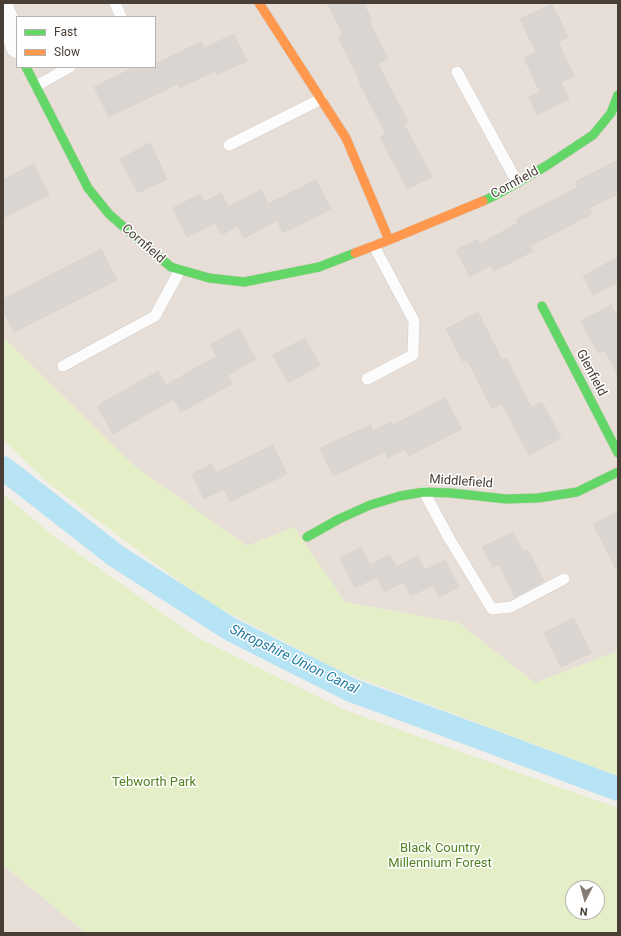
<!DOCTYPE html>
<html>
<head>
<meta charset="utf-8">
<style>
  body { margin:0 }
  #map { position:relative; width:621px; height:936px; overflow:hidden; background:#f2eeea; font-family:Roboto,sans-serif }
  canvas { display:block }
  .frame { position:absolute; inset:0; border:4px solid #493e35; pointer-events:none }
  .legend { position:absolute; left:16px; top:16px; width:140px; height:52px; box-sizing:border-box; background:#fff; border:1px solid #b6b2ae; margin:0; padding:5px 7px; list-style:none; font-size:12px; color:#493e35 }
  .legend li { display:flex; align-items:center; gap:8px; height:20px }
  .legend b { width:20px; border:1px solid #b6b2ae }
  .north { position:absolute; left:565px; top:880px; width:40px; height:40px; box-sizing:border-box; background:#fff; border:1px solid #b6b2ae; border-radius:50%; rotate:186deg; font-size:11px; font-weight:700; line-height:16px; text-align:center; color:#493e35 }
  .north::after { content:''; display:block; margin:auto; width:14px; height:18px; background:#847c74; clip-path:polygon(50% 0,100% 100%,50% 72%,0 100%) }
</style>
</head>
<body>
<div id="map">
<canvas width="621" height="936"></canvas>
<div class="frame"></div>
<ul class="legend">
<li><b style="height:5px;background:#63d668"></b>Fast</li>
<li><b style="height:5px;background:#ff974d"></b>Slow</li>
</ul>
<div class="north">N</div>
</div>
<script>
const g = document.querySelector('canvas').getContext('2d');
g.lineJoin = 'round';
function fill(path, color) {
  g.fillStyle = color;
  g.fill(path, 'evenodd');
}
function shape(rows) {
  const path = new Path2D();
  for (const r of rows) {
    path.moveTo(r[0], r[1]);
    for (let i = 2; i < r.length; i += 2) path.lineTo(r[i], r[i + 1]);
  }
  return path;
}
function strokePath(path, color, width, dash) {
  g.strokeStyle = color;
  g.lineWidth = width;
  g.lineCap = dash ? 'butt' : 'round';
  g.setLineDash(dash || []);
  g.stroke(path);
}
function drawText(font, color, halo, rows, align = 'center') {
  g.font = font + ' Roboto,sans-serif';
  g.lineWidth = 3;
  g.setLineDash([]);
  g.textBaseline = 'middle';
  g.strokeStyle = halo;
  g.fillStyle = color;
  for (const [text, x, y, turn = 0] of rows) {
    g.save();
    g.translate(x, y);
    g.rotate((+turn || 0) * Math.PI / 180);
    g.textAlign = isNaN(turn) ? turn : align;
    if (halo) g.strokeText(text, 0, 0);
    g.fillText(text, 0, 0);
    g.restore();
  }
}
fill(shape([
  [3,3,618,3,618,651,535,683,459,623,345,602,294,527,247,546,133,465,3,337],
  [17,17,155,17,155,67,17,67],
  [3,865,86,933,3,933]
]), '#e7dfd7');
fill(shape([
  [3,337,133,465,247,546,294,527,345,602,459,623,535,683,618,651,618,776,338,670,204,600,48,483,3,440],
  [3,494,55,537,196,637,345,710,561,788,618,808,618,933,86,933,3,865],
  [573,888,597,888,597,912,573,912]
]), '#e4eec7');
strokePath(shape([
  [3,468,116,556,230,629,351,690,463,731,618,789]
]), '#b6e4f4', 24);
const building = shape([
  [327,3,363,3,372,20,369,21,388,59,378,64,408,122,404,124,432,177,407,189,380,137,386,134,359,82,360,81,338,37,343,34,327,3],
  [552,4,568,37,558,42,574,76,561,82,569,99,537,115,529,97,540,92,524,58,536,52,520,19,552,4],
  [234,34,247,61,217,75,215,71,180,88,178,84,109,117,94,87,135,67,155,67,155,64,201,42,204,48,234,34],
  [150,143,167,179,138,193,120,159,150,143],
  [618,160,618,194,589,208,592,214,530,246,533,251,494,271,491,265,470,277,456,250,477,239,480,244,518,223,516,219,578,187,575,182,618,160],
  [34,164,49,195,3,218,3,180,34,164],
  [316,180,331,209,283,233,277,221,244,238,238,226,221,235,215,223,187,237,173,208,200,194,204,202,221,193,228,207,261,190,268,204,316,180],
  [101,249,117,280,14,332,3,311,3,299,101,249],
  [618,257,618,282,593,295,583,276,618,257],
  [611,305,618,319,618,375,605,350,598,353,581,321,611,305],
  [478,312,502,360,506,358,531,407,542,402,561,438,529,455,502,404,492,409,467,360,463,362,446,329,478,312],
  [239,329,256,359,228,375,232,384,181,412,174,399,113,434,97,406,158,371,166,385,217,356,210,345,239,329],
  [305,338,320,365,288,383,273,355,305,338],
  [445,398,462,429,409,456,405,449,388,458,385,452,333,476,320,448,371,425,373,431,391,422,393,425,445,398],
  [273,445,287,474,230,502,224,489,204,499,192,474,212,464,216,473,273,445],
  [618,511,618,573,593,524,618,511],
  [513,532,523,552,528,550,544,581,515,597,499,565,493,567,482,547,513,532],
  [361,547,370,565,390,555,396,567,418,556,425,570,445,560,459,587,439,597,433,585,411,596,397,569,404,582,384,592,377,577,355,588,340,558,361,547],
  [574,618,591,653,561,667,544,633,574,618]
]);
fill(building, '#dad5d1');
strokePath(building, '#dad5d0', 1);
const lane = shape([
  [115,3,121,17],
  [457,72,517,182],
  [36,86,70,67],
  [229,145,321,99],
  [63,366,155,316,180,270],
  [367,379,413,355,414,321,374,246],
  [424,492,449,538,492,609,511,607,564,579]
]);
const street = shape([
  [3,8,17,47]
]);
const fast = shape([
  [26,67,88,188,109,214,143,244,171,267,209,278,244,282,319,267,355,253],
  [483,201,494,196,546,166,593,135,611,113,618,95],
  [542,306,618,453],
  [307,537,339,519,370,505,400,496,424,492,451,493,506,499,538,498,577,492,618,472]
]);
const slow = shape([
  [259,3,346,138,389,240],
  [355,253,389,240,483,201]
]);
strokePath(lane, '#cfcac6', 12);
strokePath(street, '#cfcac6', 23);
strokePath(fast, '#d4ccc1', 10);
strokePath(slow, '#d4ccc1', 10);
strokePath(lane, '#fdfcfc', 11);
strokePath(street, '#fdfcfc', 22);
strokePath(fast, '#63d668', 9);
strokePath(slow, '#ff974d', 9);
drawText('13px', '#493e35', '#fff', [
  ["Cornfield",515,183,-29],
  ["Cornfield",143,244,41],
  ["Glenfield",591,373,62],
  ["Middlefield",461,482,4]
]);
drawText('13px', '#538221', '#fff', [
  ["Tebworth Park",154,783],
  ["Black Country",440,849],
  ["Millennium Forest",440,864]
]);
drawText('italic 14px', '#1e7b9f', '#fff', [
  ["Shropshire Union Canal",294,660,26]
]);
</script>
</body>
</html>
